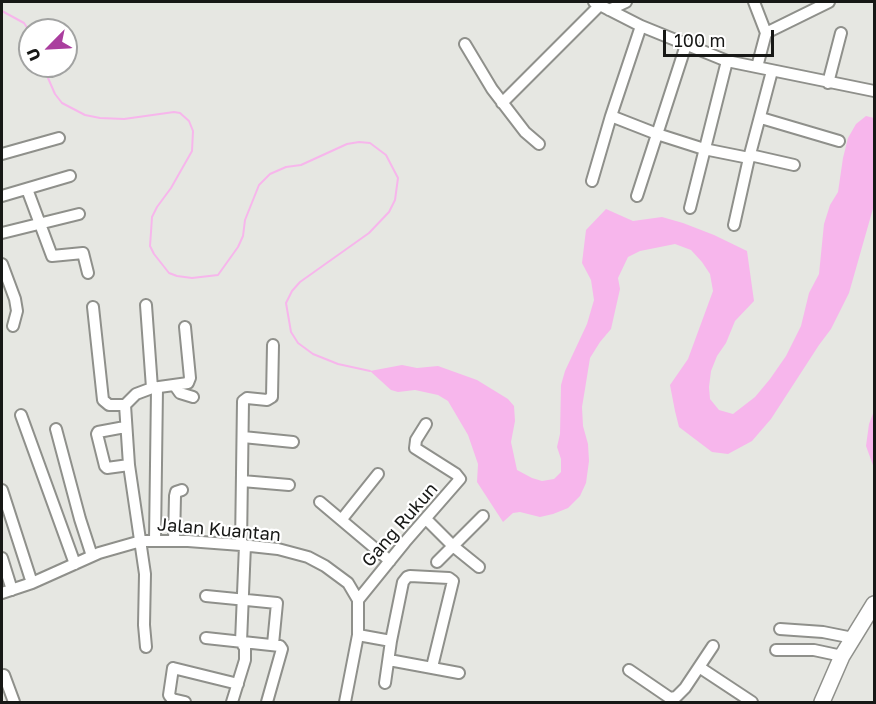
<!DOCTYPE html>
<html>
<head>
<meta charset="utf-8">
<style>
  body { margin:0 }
  #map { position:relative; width:876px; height:704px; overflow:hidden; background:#e6e7e2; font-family:"Golos Text",sans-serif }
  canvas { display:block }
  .frame { position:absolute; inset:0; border:3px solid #171816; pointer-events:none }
  .north { position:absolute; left:18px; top:18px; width:60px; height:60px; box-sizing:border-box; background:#fff; border:2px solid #a2a3a2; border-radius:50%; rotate:246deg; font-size:16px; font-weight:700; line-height:24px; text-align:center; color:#171816 }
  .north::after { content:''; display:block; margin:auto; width:21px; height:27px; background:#aa3e9e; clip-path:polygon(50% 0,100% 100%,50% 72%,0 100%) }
  .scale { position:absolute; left:663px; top:30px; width:111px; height:27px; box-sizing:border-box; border:3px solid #171816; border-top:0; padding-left:8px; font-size:18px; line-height:21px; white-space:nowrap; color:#171816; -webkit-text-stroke:4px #fff; paint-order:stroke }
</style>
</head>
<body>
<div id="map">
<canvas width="876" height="704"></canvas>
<div class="frame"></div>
<div class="north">U</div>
<div class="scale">100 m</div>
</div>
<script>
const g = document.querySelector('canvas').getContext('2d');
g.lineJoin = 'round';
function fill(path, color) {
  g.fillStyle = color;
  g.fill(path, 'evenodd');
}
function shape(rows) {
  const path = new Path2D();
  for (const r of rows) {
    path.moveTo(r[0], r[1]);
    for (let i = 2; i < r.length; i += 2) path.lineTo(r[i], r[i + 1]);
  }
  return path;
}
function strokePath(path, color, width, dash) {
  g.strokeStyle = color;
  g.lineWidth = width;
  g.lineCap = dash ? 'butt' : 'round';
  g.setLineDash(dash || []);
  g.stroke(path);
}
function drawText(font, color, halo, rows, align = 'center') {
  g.font = font + ' "Golos Text",sans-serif';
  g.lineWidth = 4.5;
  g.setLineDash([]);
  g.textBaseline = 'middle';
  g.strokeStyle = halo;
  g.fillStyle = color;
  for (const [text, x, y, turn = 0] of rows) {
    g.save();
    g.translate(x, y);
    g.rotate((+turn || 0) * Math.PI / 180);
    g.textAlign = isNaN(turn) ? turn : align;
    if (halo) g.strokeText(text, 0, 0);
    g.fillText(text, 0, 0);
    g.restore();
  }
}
fill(shape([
  [866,116,874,118,874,205,849,293,831,329,819,345,771,419,752,441,728,454,712,452,679,427,675,411,670,385,688,359,713,291,710,274,702,262,691,250,675,244,640,251,628,257,618,278,620,289,611,329,600,342,590,358,585,389,582,407,583,426,588,444,589,461,586,483,580,496,568,508,553,514,540,517,520,512,513,513,503,522,477,482,478,464,468,435,448,401,438,395,415,390,398,392,391,390,370,371,402,365,417,368,438,366,477,380,508,399,514,406,515,421,511,442,517,470,532,478,542,481,554,479,561,472,561,459,557,447,560,434,561,385,565,371,587,324,594,300,591,280,582,263,586,230,606,209,633,221,662,217,683,223,714,235,747,251,754,301,735,321,726,343,717,356,711,371,709,387,710,399,719,410,733,414,755,397,770,379,786,356,801,326,809,293,819,274,824,224,830,205,838,192,843,158,848,138,856,124],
  [874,411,874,468,866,446,869,424]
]), '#f7b6ec');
strokePath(shape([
  [2,11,24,23,30,32],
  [47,66,48,78,55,94,62,103,85,115,100,118,124,119,174,112,180,113,189,121,193,131,192,151,171,188,157,207,152,217,151,232,150,246,154,254,169,273,177,276,192,278,218,275,238,247,243,236,245,220,259,185,270,174,286,167,301,165,347,144,359,142,370,143,386,155,398,178,395,200,389,212,369,233,300,282,292,291,286,303,291,332,298,343,313,354,338,364,370,371]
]), '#f7b6ec', 2);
const minor = shape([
  [594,2,641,26,727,61,874,91],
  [754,2,766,33,757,67],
  [609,10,626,2],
  [766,33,829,2],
  [465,44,492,89,525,132,539,144],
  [828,83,841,33],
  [502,103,600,5],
  [611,116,657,134,704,149,749,158],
  [761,118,839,141],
  [2,154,59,138],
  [750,155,794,165],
  [592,181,611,116,641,26],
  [27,189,52,256,83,253,88,273],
  [2,196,70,176],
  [637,196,686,45],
  [690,208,727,61],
  [734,225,749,158,772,71],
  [2,233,79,214],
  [2,264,15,299,17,311,13,326],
  [146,305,152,388],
  [93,307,103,400,109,405,125,405],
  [175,386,180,393,193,397],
  [21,415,75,564],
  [125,427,98,432,97,434,105,466,107,468,129,465],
  [56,429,80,519,92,556],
  [243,437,293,442],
  [242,481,289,485],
  [2,490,32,583],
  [320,502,390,561],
  [342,519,378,474],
  [426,519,453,546,479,567],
  [155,540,157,389],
  [174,541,175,496,176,492,182,490],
  [241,545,243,401,247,398,267,400,272,397,273,345],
  [2,558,12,590],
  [437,562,483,516],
  [2,593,32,583,99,553,141,541,188,541,241,545,278,549,308,557,325,566,348,583,358,600,358,635,345,702],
  [206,596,277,603,273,644],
  [358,600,405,542,460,479,456,474,415,448,416,440,426,424],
  [780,629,823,632,853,638],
  [358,635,391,641],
  [206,638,280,646,282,649,267,702],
  [241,642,245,545],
  [146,647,144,625,145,574,129,465,125,405,136,394,152,388,188,383,190,378,185,327],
  [776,650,814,650,842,656],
  [389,660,459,673],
  [699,667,752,702],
  [629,670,670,698,676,697,685,688,713,646],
  [4,675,14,702],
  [385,683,391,641,403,582,407,577,410,576,449,578,453,581,432,667],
  [185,702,172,699,169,695,173,668,238,684],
  [232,702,245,660,245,648,241,642]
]);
const highway = shape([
  [822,702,842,656,874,604]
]);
strokePath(minor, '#8f908b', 14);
strokePath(highway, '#8f908b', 18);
strokePath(minor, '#fff', 10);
strokePath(highway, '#fff', 15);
drawText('18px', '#171816', '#fff', [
  ["Gang Rukun",400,525,-49],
  ["Jalan Kuantan",219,530,5]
]);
</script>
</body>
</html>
